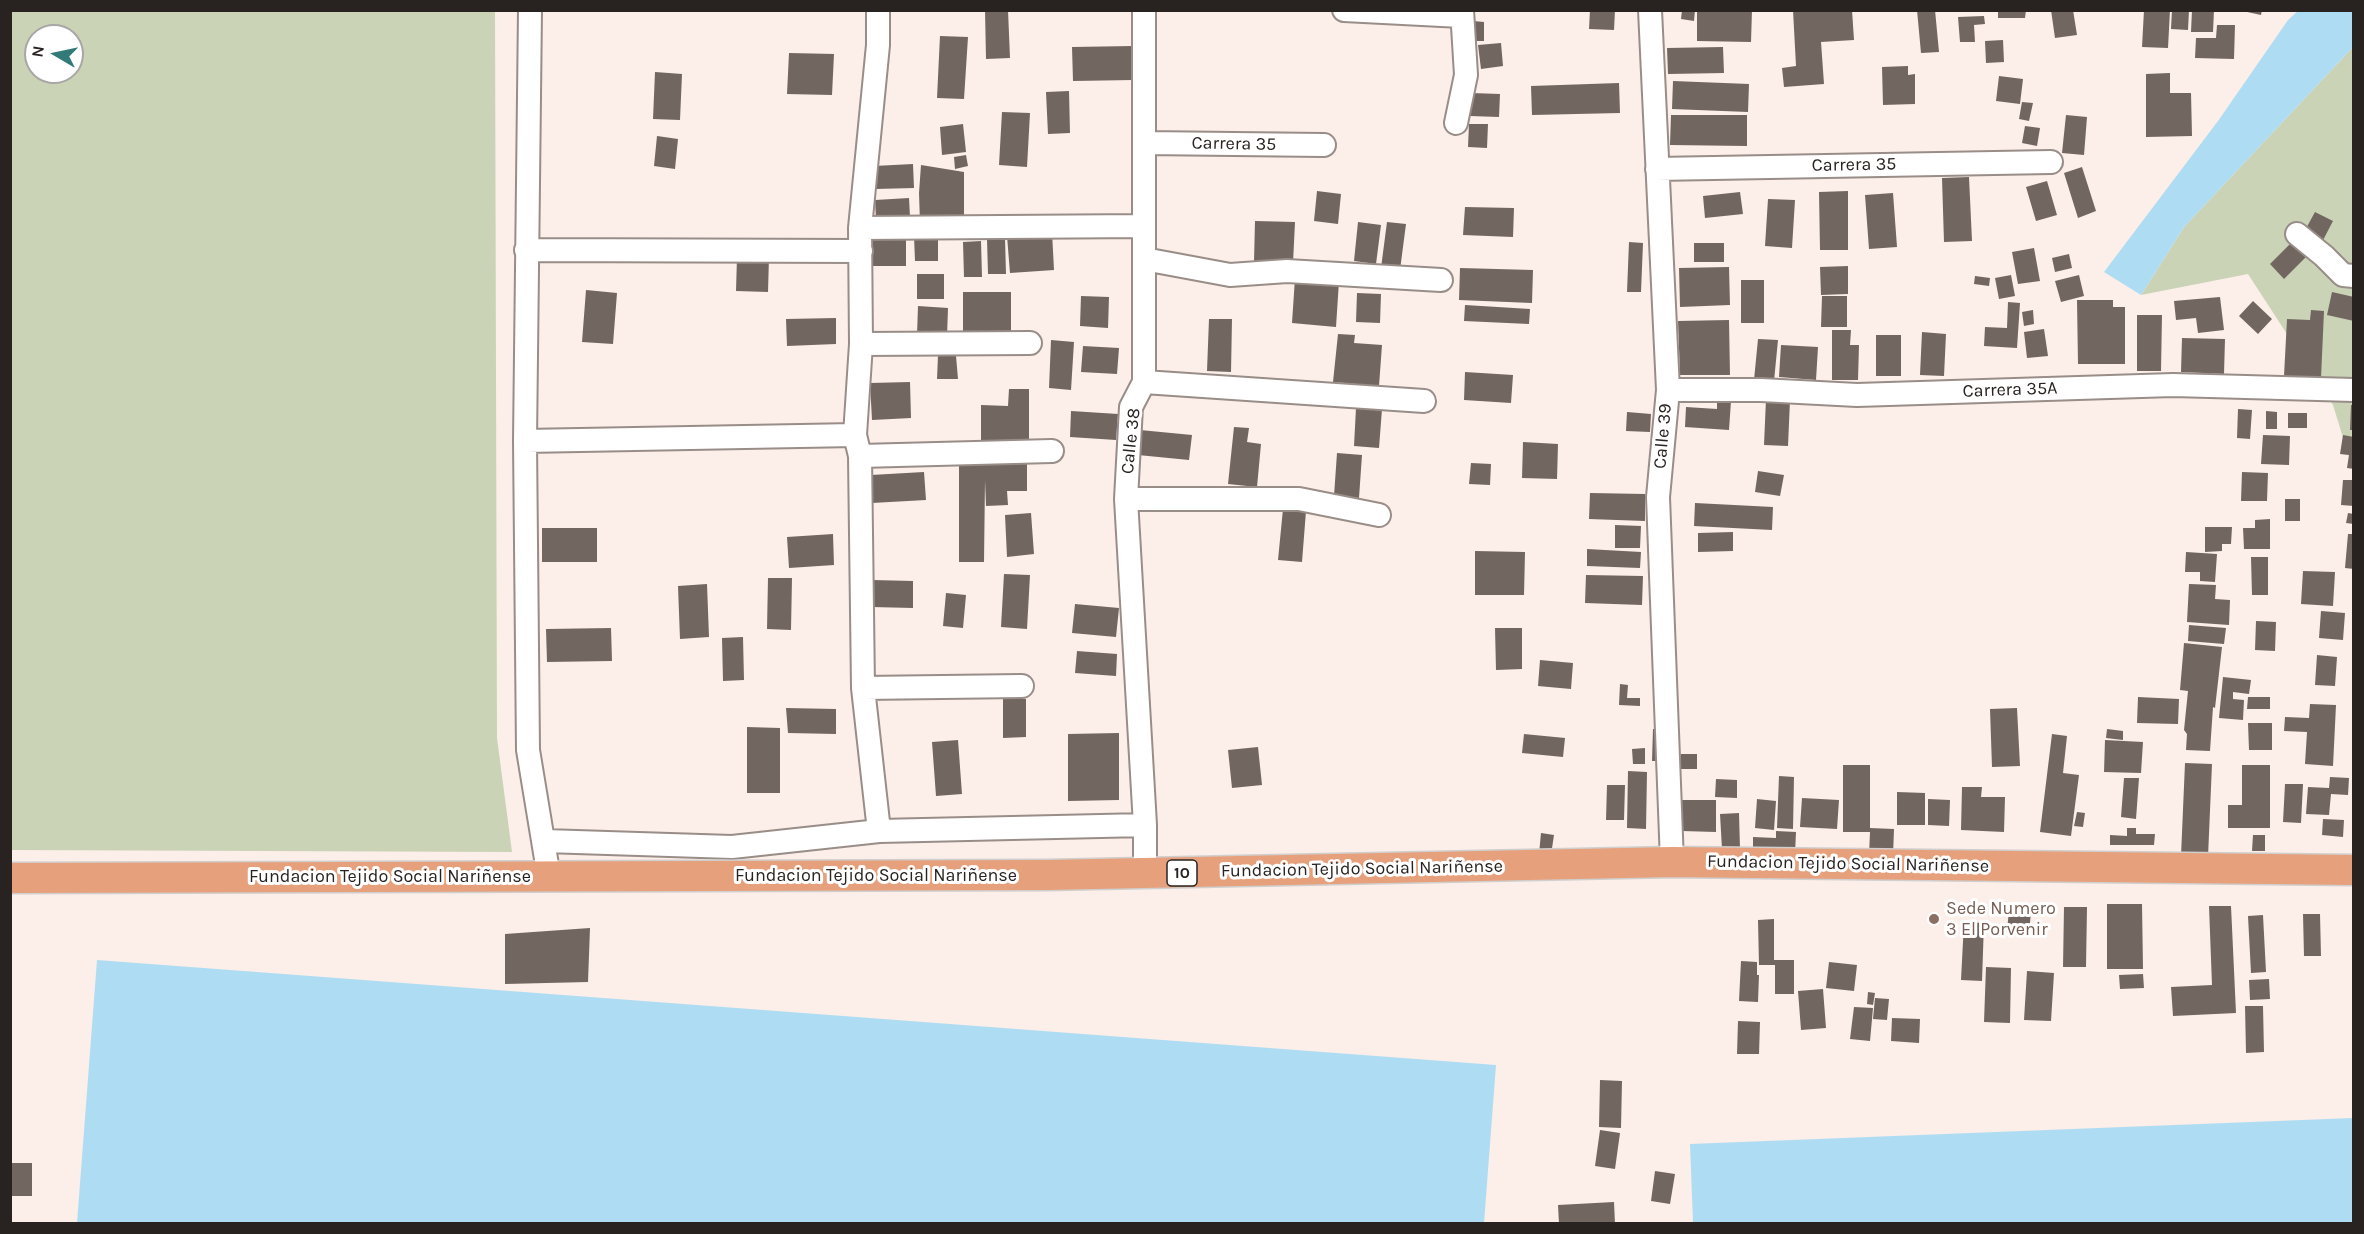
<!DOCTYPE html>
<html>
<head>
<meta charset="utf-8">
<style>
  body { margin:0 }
  #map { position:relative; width:2364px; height:1234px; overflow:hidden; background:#fceee9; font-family:Karla,sans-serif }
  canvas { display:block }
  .frame { position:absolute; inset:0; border:12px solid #282321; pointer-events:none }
  .north { position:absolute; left:24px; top:24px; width:60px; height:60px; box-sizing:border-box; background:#fff; border:2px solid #a9a7a6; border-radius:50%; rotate:279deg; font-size:16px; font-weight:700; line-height:24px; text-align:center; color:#282321 }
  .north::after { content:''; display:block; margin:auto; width:21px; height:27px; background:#317a78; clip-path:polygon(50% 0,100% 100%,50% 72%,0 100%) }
</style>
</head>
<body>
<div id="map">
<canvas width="2364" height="1234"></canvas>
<div class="frame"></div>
<div class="north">N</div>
</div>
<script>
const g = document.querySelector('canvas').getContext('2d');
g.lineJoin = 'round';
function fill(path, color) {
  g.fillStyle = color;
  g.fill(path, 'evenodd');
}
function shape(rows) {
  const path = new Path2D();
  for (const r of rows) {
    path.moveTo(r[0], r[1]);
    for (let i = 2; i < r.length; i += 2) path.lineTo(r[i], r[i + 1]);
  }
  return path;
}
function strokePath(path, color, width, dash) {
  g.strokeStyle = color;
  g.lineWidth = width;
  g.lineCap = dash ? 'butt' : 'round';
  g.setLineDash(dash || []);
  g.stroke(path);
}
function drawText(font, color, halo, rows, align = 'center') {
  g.font = font + ' Karla,sans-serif';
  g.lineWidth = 6;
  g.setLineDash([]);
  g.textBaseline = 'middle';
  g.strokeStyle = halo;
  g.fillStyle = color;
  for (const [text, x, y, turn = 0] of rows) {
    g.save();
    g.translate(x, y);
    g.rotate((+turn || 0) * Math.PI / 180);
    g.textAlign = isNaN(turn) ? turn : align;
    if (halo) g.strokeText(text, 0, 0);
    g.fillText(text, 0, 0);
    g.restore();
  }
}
fill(shape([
  [11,10,495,11,497,738,512,852,11,850],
  [36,36,72,36,72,72,36,72],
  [2353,47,2353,470,2333,405,2248,274,2141,295,2184,227]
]), '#cbd3b7');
fill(shape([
  [2299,10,2353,11,2353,47,2184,227,2141,295,2104,272,2218,121,2288,20],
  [97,960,1496,1065,1484,1223,77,1223],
  [2353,1118,2353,1223,1693,1223,1690,1144]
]), '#aeddf3');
fill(shape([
  [985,10,1008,10,1010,58,986,59],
  [1590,10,1615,10,1614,30,1589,29],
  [1682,10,1695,10,1694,21,1681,19],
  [1697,10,1752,10,1751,42,1697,41],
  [1793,10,1852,10,1854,40,1821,42,1824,84,1784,87,1782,68,1796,66],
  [1917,10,1935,10,1939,52,1921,53],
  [1998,10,2026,10,2025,18,1998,18],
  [2051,10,2073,10,2077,35,2055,38],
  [2144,10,2170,10,2168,48,2142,47],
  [2172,10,2189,10,2188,30,2171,29],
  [2192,10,2214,10,2213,32,2191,32],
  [2238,10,2262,10,2261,15],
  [1984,16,1985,24,1974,25,1975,42,1960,42,1958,17],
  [1473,21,1484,22,1484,41,1473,41],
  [2217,25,2235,25,2234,59,2195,58,2196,38,2216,38],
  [940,36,968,37,964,99,937,98],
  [2003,40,2004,62,1986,63,1985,41],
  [1501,43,1503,66,1481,69,1478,45],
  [1133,46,1133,80,1073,81,1072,47],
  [1723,47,1724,73,1668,74,1667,48],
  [789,53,834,54,832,95,787,94],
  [1908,66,1908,75,1915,74,1915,104,1883,105,1882,67],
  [655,72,682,74,680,120,653,119],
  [2170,73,2170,93,2191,93,2192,136,2146,137,2146,74],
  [1999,76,2023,79,2020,104,1996,101],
  [1673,81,1749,84,1748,112,1672,109],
  [1619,83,1620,113,1532,115,1531,86],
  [1069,91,1070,133,1048,134,1046,92],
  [1471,93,1500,94,1499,117,1470,116],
  [2022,102,2033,103,2029,121,2019,119],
  [1002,112,1030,113,1027,167,999,165],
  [1671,115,1747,115,1747,146,1670,145],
  [2066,115,2087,117,2084,155,2062,153],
  [963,124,966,152,942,155,940,127],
  [1469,124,1488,124,1487,148,1468,147],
  [2025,126,2040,128,2037,146,2022,143],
  [657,136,678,139,675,169,654,166],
  [966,155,968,166,955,169,954,157],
  [913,164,914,188,875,189,874,166],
  [921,165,964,172,964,217,920,223,919,193],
  [2082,167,2096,211,2078,218,2064,173],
  [1969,177,1972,241,1944,242,1942,178],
  [2047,181,2057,215,2036,221,2026,187],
  [1317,191,1341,194,1338,224,1314,221],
  [1848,191,1848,250,1820,250,1819,192],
  [1740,192,1743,214,1705,218,1703,196],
  [1893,193,1897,247,1869,249,1865,195],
  [909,198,910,217,876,219,875,200],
  [1768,199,1795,200,1792,248,1765,246],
  [1465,207,1514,208,1513,237,1463,235],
  [2315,212,2333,221,2321,244,2303,234],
  [1255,221,1295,222,1293,263,1254,262],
  [1358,222,1381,225,1376,264,1354,261],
  [1387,222,1406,224,1400,270,1381,268],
  [1052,232,1054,270,1010,273,1007,236],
  [914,236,938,236,938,261,915,261],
  [1005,238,1006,274,988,274,987,239],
  [872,239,906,239,906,266,873,266],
  [981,241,982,277,964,277,963,242],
  [2293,241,2308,255,2284,279,2270,264],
  [1629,242,1643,243,1641,292,1627,292],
  [1694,243,1724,243,1724,262,1694,262],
  [2034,248,2040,281,2018,284,2012,252],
  [2069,254,2072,268,2055,272,2052,258],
  [737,257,769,257,768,292,736,291],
  [1848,266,1848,294,1821,295,1820,267],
  [1729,267,1730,305,1680,307,1679,268],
  [1460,268,1533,270,1532,303,1459,300],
  [917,274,944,274,944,299,917,299],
  [2011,275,2015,296,1999,299,1995,278],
  [2079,275,2084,296,2061,302,2055,281],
  [1975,276,1990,278,1989,286,1974,284],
  [1295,278,1339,281,1336,327,1292,323],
  [1741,280,1764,280,1764,323,1741,323],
  [586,290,617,293,613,344,582,342],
  [963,292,1011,292,1011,331,963,331],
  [2332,292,2354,297,2354,321,2327,315],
  [1357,293,1381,294,1380,323,1356,322],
  [1081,296,1109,297,1108,328,1080,326],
  [1822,296,1847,296,1847,327,1821,327],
  [2220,297,2224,330,2198,333,2196,318,2176,320,2174,301],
  [2077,300,2113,300,2113,307,2125,307,2125,364,2078,364],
  [2253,301,2272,319,2258,334,2239,316],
  [2008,302,2020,303,2017,348,1984,346,1985,327,2007,328],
  [1465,305,1530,309,1529,324,1464,321],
  [918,306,948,308,947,337,917,335],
  [2033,310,2034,324,2024,326,2022,312],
  [2311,310,2324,311,2321,378,2284,376,2287,319,2310,320],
  [2137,315,2162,315,2161,371,2137,371],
  [836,318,836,344,787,346,786,319],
  [1209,319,1232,319,1231,372,1207,371],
  [1729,320,1730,375,1680,375,1678,321],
  [2044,329,2048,356,2027,358,2024,332],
  [1832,330,1851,330,1850,345,1859,345,1858,380,1832,380],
  [1922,332,1946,334,1944,376,1920,375],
  [1338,334,1355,335,1354,343,1382,345,1379,386,1333,382],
  [1876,335,1901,335,1901,376,1876,376],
  [2182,338,2225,339,2224,374,2181,372],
  [1758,339,1778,340,1774,381,1754,380],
  [1051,340,1074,342,1071,390,1049,388],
  [1781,345,1818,347,1816,380,1779,377],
  [1083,346,1119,348,1117,374,1081,372],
  [938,355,956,356,958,379,937,379],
  [1465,372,1513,375,1511,403,1464,400],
  [910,382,911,418,872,420,870,383],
  [1009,389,1029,389,1029,443,981,442,981,405,1008,406],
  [1766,399,1790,400,1788,446,1764,445],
  [1717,400,1731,401,1729,430,1685,427,1686,407,1717,409],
  [2351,405,2354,405,2354,430,2350,430],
  [1356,408,1382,409,1379,448,1354,446],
  [2238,409,2252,410,2250,439,2237,438],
  [1071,411,1118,414,1116,440,1070,437],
  [2266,411,2277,412,2277,429,2266,429],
  [1627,412,1651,414,1650,432,1626,431],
  [2288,413,2307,413,2307,428,2288,428],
  [1234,427,1249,428,1247,442,1261,444,1257,487,1228,484],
  [1140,430,1192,435,1189,460,1138,455],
  [2263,435,2290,436,2289,465,2261,464],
  [2343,435,2354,437,2354,469,2347,468,2349,455,2340,454],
  [1523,442,1558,444,1557,479,1522,478],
  [1337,453,1362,455,1359,498,1334,496],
  [1027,458,1027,491,1007,491,1008,505,986,506,985,480,984,562,959,562,959,464,1007,465,1007,459],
  [1471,463,1491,464,1490,485,1469,484],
  [1758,471,1784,475,1780,496,1755,492],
  [924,472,926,500,872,503,871,475],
  [2242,472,2268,473,2267,501,2241,501],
  [2343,480,2354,480,2354,506,2341,505],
  [1590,493,1645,494,1645,521,1589,519],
  [2285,499,2300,499,2300,521,2285,521],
  [1695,503,1773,507,1772,530,1694,526],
  [1283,509,1306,511,1302,562,1278,560],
  [1031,513,1034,554,1007,557,1005,515],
  [2348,513,2354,514,2354,524,2346,523],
  [2270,519,2270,549,2244,549,2243,528,2255,528,2255,520],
  [1615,525,1641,526,1640,548,1615,548],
  [2205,527,2232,527,2231,544,2222,544,2222,551,2205,552],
  [542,528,597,528,597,562,542,562],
  [1733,532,1733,551,1698,552,1698,533],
  [833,534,834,565,789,568,787,537],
  [2348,534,2354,534,2354,569,2345,568],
  [1587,549,1641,552,1640,568,1587,566],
  [1475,551,1525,552,1524,595,1475,595],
  [2186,552,2217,554,2215,582,2200,581,2200,572,2185,572],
  [2251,557,2268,557,2268,595,2252,595],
  [2303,571,2335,572,2333,606,2301,604],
  [1004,574,1030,575,1027,629,1001,627],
  [1586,575,1643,576,1642,605,1585,603],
  [768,578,792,578,791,630,767,629],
  [872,580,913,581,913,608,872,607],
  [707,584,709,637,680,639,678,586],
  [2189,584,2216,585,2215,599,2230,600,2229,625,2187,622],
  [946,593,966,595,963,628,943,626],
  [1075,604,1119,608,1116,637,1072,633],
  [2321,611,2345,613,2343,640,2319,638],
  [2256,621,2276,622,2275,651,2255,650],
  [2189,625,2226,628,2224,644,2188,641],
  [611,628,612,661,547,662,546,629],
  [1495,628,1522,628,1522,669,1496,670],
  [743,637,744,680,723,681,722,638],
  [2184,643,2222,647,2215,708,2213,707,2210,751,2186,750,2187,734,2184,730,2188,691,2180,690],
  [1077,651,1117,654,1116,676,1075,673],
  [2317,655,2337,657,2335,686,2315,685],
  [1540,660,1573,663,1571,689,1538,686],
  [2223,677,2251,680,2249,694,2233,692,2233,699,2244,700,2243,720,2219,718],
  [1620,684,1628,685,1627,698,1640,698,1640,706,1619,705],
  [2138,697,2179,699,2178,724,2137,723],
  [2248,697,2270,697,2270,709,2247,709],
  [1003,699,1026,699,1026,737,1003,738],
  [2310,704,2336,705,2333,766,2305,764,2307,732,2284,731,2285,717,2309,718],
  [786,708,836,709,836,734,788,733],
  [2017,708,2020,766,1992,767,1990,709],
  [2248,723,2272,723,2272,750,2249,750],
  [747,727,780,728,780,793,747,793],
  [1653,729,1663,729,1662,761,1652,761],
  [2107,729,2123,731,2123,740,2106,738],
  [1119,733,1119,800,1068,801,1068,734],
  [1524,734,1565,738,1563,757,1522,753],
  [2052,734,2067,736,2063,773,2079,775,2071,836,2040,832],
  [958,740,962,794,936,796,932,742],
  [2105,740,2143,742,2141,773,2104,772],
  [1258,747,1262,785,1232,788,1228,750],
  [1645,748,1645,764,1633,764,1632,749],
  [1681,754,1697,754,1697,769,1681,769],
  [2185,763,2212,764,2208,857,2181,856],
  [1843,765,1870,765,1870,828,1894,829,1893,856,1869,855,1870,832,1843,832],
  [2242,765,2270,765,2270,828,2228,828,2228,805,2242,805],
  [1628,771,1647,772,1646,829,1627,828],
  [1779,776,1794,777,1793,829,1777,828],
  [2330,777,2349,778,2348,795,2331,794,2329,815,2306,814,2308,787,2329,788],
  [2124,778,2139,778,2136,819,2121,817],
  [1716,779,1737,780,1737,798,1715,797],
  [2285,784,2303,784,2301,823,2283,822],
  [1607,785,1625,785,1624,820,1606,820],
  [1962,787,1982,787,1981,797,2005,797,2004,832,1961,830],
  [1897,792,1925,793,1925,825,1897,825],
  [1802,798,1839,800,1837,829,1800,827],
  [1757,799,1776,801,1774,830,1755,828],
  [1928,799,1950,800,1949,826,1928,825],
  [1682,800,1716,800,1716,832,1682,831],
  [2077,812,2085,813,2083,827,2074,826],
  [1739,813,1740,849,1722,849,1720,814],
  [2323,819,2344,820,2343,837,2322,835],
  [2127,828,2136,828,2136,834,2155,834,2154,845,2110,845,2110,835,2127,836],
  [1776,831,1796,832,1795,854,1753,852,1753,837,1776,838],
  [1541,833,1554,835,1551,855,1539,854],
  [2253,835,2265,835,2265,851,2252,851],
  [2107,904,2142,904,2143,969,2107,969],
  [2209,906,2231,906,2236,1013,2173,1016,2171,987,2212,985],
  [2064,907,2087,907,2086,967,2063,967],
  [2009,910,2031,912,2029,933,2007,931],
  [2303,914,2320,914,2321,956,2304,956],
  [2263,915,2266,972,2251,973,2248,916],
  [1774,919,1774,960,1794,960,1794,994,1775,994,1775,965,1759,965,1758,920],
  [1964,922,1984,923,1982,981,1961,980],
  [590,928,588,982,505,984,505,934],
  [1741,961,1757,962,1757,975,1759,975,1758,1002,1739,1001],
  [1829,962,1857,965,1854,991,1826,988],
  [1986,967,2011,968,2010,1023,1984,1022],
  [2027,971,2054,973,2051,1021,2024,1020],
  [2143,974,2144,988,2120,989,2119,975],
  [2269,979,2270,999,2250,1000,2249,980],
  [1823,989,1826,1028,1801,1030,1798,991],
  [1868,992,1875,993,1873,1005,1867,1004],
  [1875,998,1889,999,1887,1020,1873,1019],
  [2245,1006,2263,1006,2264,1052,2246,1053],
  [1854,1007,1873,1008,1870,1041,1850,1039],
  [1892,1018,1920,1019,1919,1043,1891,1041],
  [1738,1021,1760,1022,1759,1054,1737,1054],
  [1600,1080,1622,1081,1621,1128,1599,1127],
  [1600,1130,1620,1133,1615,1169,1595,1166],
  [10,1163,32,1163,32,1196,10,1196],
  [1655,1171,1675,1174,1670,1204,1651,1201],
  [1614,1202,1615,1224,1559,1224,1558,1205]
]), '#726661');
const minor = shape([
  [530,10,525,441,528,750,549,877],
  [878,10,878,45,860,228,861,344,855,435,860,456,863,688,879,831],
  [1144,10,1144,382,1131,407,1126,499,1145,825,1145,874],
  [1344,10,1461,16],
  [1650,10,1668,390,1658,497,1672,862],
  [1456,123,1466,75,1462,10],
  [1144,143,1324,145],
  [1657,169,2051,162],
  [860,228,1144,226],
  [2297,234,2324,256,2343,275,2354,276],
  [526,250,861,251],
  [1144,259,1230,275,1287,271,1441,280],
  [861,344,1030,343],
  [1144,382,1424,401],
  [1668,390,1761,390,1857,395,2173,385,2354,390],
  [525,441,855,435],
  [860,456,1052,451],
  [1126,499,1299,499,1379,515],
  [863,688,1022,686],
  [545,841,732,847,879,831,1145,825]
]);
const major = shape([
  [10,878,1047,875,1672,862,2354,870]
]);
strokePath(minor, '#998d88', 26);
strokePath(major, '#d0cfce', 33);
strokePath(minor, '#fff', 22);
strokePath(major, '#e6a07c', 30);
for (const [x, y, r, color] of [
  [1934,919,6,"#8d6e63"]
]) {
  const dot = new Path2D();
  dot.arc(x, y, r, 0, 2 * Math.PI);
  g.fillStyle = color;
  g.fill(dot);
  strokePath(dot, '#fff', 2);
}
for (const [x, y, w] of [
  [1182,873,30]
]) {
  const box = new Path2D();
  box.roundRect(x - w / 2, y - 13, w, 26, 4.5);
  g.fillStyle = '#fff';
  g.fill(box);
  strokePath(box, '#282321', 1.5);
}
drawText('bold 16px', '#282321', null, [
  ["10",1182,873]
]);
drawText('18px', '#282321', '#fff', [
  ["Carrera 35",1234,144,1],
  ["Carrera 35",1854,165,-1],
  ["Carrera 35A",2010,390,-2],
  ["Calle 39",1663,436,-85],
  ["Calle 38",1131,441,-84],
  ["Fundacion Tejido Social Nariñense",1848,864,1],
  ["Fundacion Tejido Social Nariñense",1362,869,-1],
  ["Fundacion Tejido Social Nariñense",876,876],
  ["Fundacion Tejido Social Nariñense",390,877]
]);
drawText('18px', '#785e54', '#fff', [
  ["Sede Numero",1946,909],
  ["3 El Porvenir",1946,930]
], 'left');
</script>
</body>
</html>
